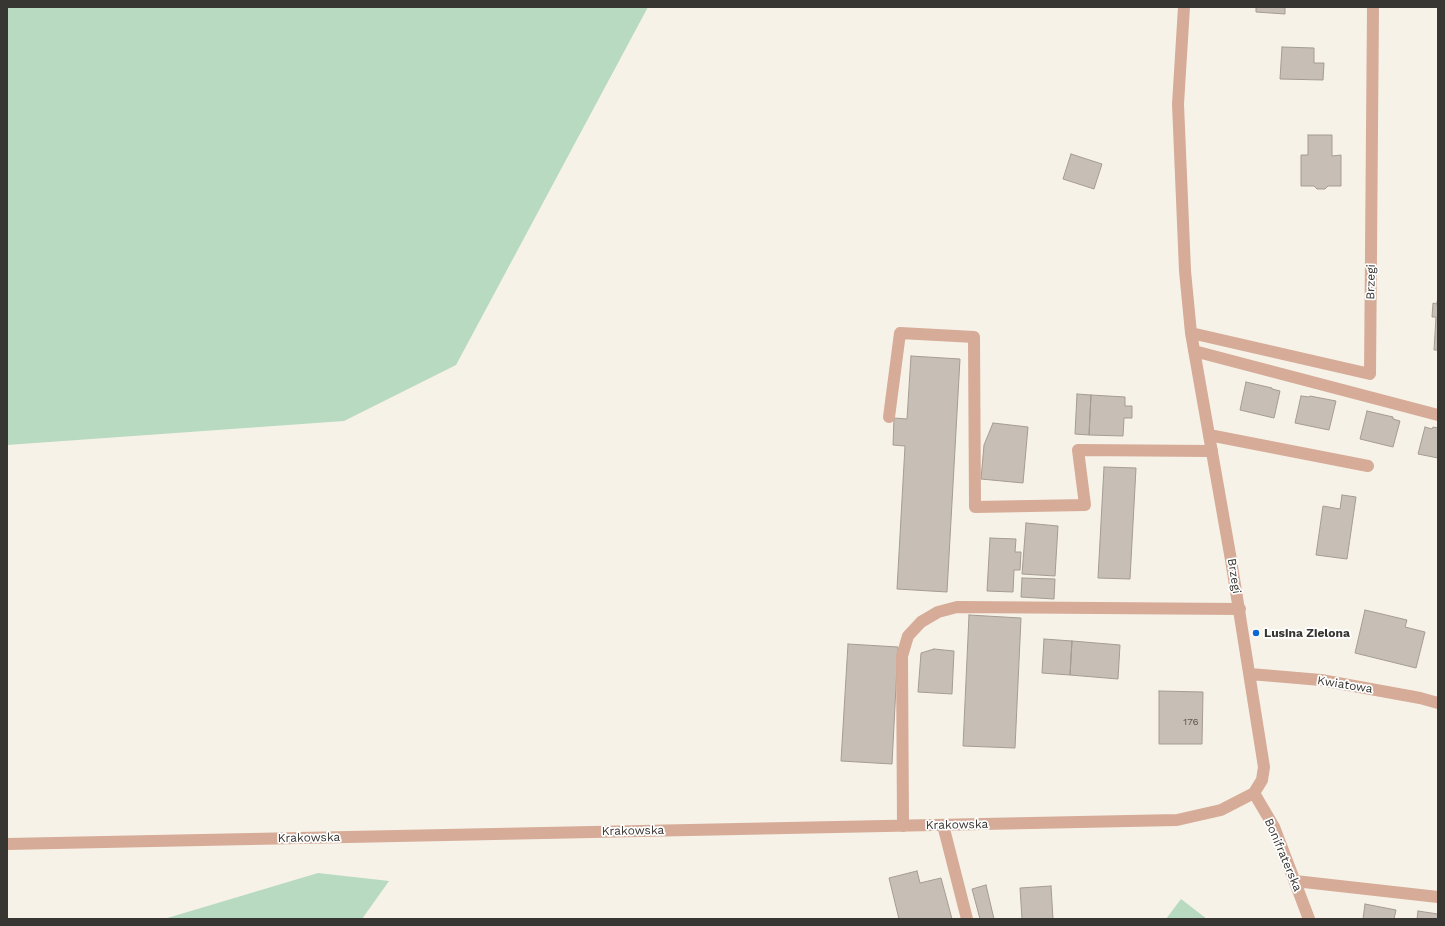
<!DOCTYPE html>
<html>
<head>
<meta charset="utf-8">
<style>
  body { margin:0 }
  #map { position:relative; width:1445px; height:926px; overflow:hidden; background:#f6f2e7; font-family:"Work Sans",sans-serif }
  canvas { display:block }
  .frame { position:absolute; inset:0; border:8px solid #383632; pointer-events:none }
</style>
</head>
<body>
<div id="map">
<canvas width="1445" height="926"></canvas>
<div class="frame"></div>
</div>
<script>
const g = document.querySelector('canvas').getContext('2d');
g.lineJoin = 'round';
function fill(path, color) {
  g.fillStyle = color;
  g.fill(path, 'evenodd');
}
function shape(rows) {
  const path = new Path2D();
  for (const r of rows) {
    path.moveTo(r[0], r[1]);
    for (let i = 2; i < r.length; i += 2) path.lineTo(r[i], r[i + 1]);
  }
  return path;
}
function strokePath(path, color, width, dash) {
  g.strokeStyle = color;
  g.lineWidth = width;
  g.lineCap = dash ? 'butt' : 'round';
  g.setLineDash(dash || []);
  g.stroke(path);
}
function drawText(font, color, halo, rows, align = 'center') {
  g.font = font + ' "Work Sans",sans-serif';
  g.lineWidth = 3.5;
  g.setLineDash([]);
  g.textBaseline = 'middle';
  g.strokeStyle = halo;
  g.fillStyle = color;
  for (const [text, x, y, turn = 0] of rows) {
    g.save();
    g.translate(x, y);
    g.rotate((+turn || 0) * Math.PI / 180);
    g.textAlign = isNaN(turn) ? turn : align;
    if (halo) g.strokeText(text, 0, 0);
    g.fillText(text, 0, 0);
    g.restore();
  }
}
fill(shape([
  [7,7,648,7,456,365,344,421,7,445],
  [318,873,389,881,362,919,164,919],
  [1181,899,1207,919,1166,919]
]), '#b8dac1');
const building = shape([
  [1256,7,1285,7,1285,14,1256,12,1256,7],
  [1282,47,1314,48,1314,63,1324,63,1323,80,1280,79,1282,47],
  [1308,135,1332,135,1332,156,1341,155,1341,186,1328,186,1325,189,1317,189,1314,186,1301,186,1301,155,1308,155,1308,135],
  [1071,154,1102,164,1094,189,1063,179,1071,154],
  [1437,302,1438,302,1438,350,1434,350,1436,317,1432,317,1433,303,1437,304,1437,302],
  [911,356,960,359,947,592,897,589,905,446,893,445,894,418,907,419,911,356],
  [1246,382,1272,388,1272,389,1280,391,1274,418,1240,410,1246,382],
  [1077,394,1091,395,1089,435,1075,434,1077,394],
  [1091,395,1125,397,1125,406,1132,406,1132,418,1124,418,1123,436,1089,435,1091,395],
  [1301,396,1309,397,1310,396,1336,401,1329,430,1295,423,1301,396],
  [1367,411,1393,417,1393,419,1400,421,1393,447,1360,439,1367,411],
  [993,423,1028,427,1023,483,981,479,984,445,993,423],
  [1425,427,1432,429,1433,427,1438,428,1438,458,1418,454,1425,427],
  [1104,467,1136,468,1130,579,1098,578,1104,467],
  [1342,495,1356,497,1347,559,1316,555,1323,506,1340,509,1342,495],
  [1026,523,1058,526,1055,576,1022,574,1026,523],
  [990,538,1016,539,1015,552,1021,552,1020,570,1014,570,1013,592,987,591,990,538],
  [1022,578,1055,579,1054,599,1021,597,1022,578],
  [1365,610,1407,620,1405,627,1425,632,1416,668,1355,653,1365,610],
  [969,615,1021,618,1015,748,963,746,969,615],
  [1044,639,1072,641,1070,675,1042,673,1044,639],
  [1072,641,1120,645,1118,679,1070,675,1072,641],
  [848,644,898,647,892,764,841,761,848,644],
  [934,649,954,651,952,694,918,692,921,653,934,649],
  [1159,691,1203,692,1202,744,1159,744,1159,691],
  [917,871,920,883,941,878,952,919,899,919,889,878,917,871],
  [986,885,994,919,980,919,972,889,986,885],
  [1051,886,1053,919,1022,919,1020,888,1051,886],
  [1365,904,1396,910,1394,919,1363,919,1365,904],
  [1418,911,1438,914,1438,919,1417,919,1418,911]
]);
fill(building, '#c7beb6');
strokePath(building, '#a49c94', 1);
strokePath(shape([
  [889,417,900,333,974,337,975,507,1085,505,1078,450,1212,451],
  [1209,435,1368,466],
  [943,825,967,919],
  [903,826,902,656,908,636,921,622,938,612,957,607,1240,609]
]), '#d6ab98', 12);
strokePath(shape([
  [1184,7,1178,104,1185,271,1191,333,1231,560,1264,767,1262,780,1254,793],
  [1191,333,1370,374,1373,7],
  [1194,351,1438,415],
  [1250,674,1321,680,1420,698,1438,703],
  [1254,793,1274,827,1309,919],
  [7,844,1177,820,1221,810,1254,793],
  [1295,881,1438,897]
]), '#d6ab98', 12);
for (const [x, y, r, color] of [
  [1256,633,4,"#0968d1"]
]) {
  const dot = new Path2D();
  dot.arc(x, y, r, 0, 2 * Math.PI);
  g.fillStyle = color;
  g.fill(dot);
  strokePath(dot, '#fff', 1.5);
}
drawText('10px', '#5c5853', null, [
  ["176",1191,722]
]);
drawText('12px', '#383632', '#fff', [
  ["Brzegi",1371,282,-89],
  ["Brzegi",1234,576,81],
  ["Kwiatowa",1345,685,9],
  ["Krakowska",957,825,-1],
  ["Krakowska",633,831,-1],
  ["Krakowska",309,838,-1],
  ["Bonifraterska",1283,855,67]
]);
drawText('bold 12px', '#383632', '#fff', [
  ["Lusina Zielona",1264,633]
], 'left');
</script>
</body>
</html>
